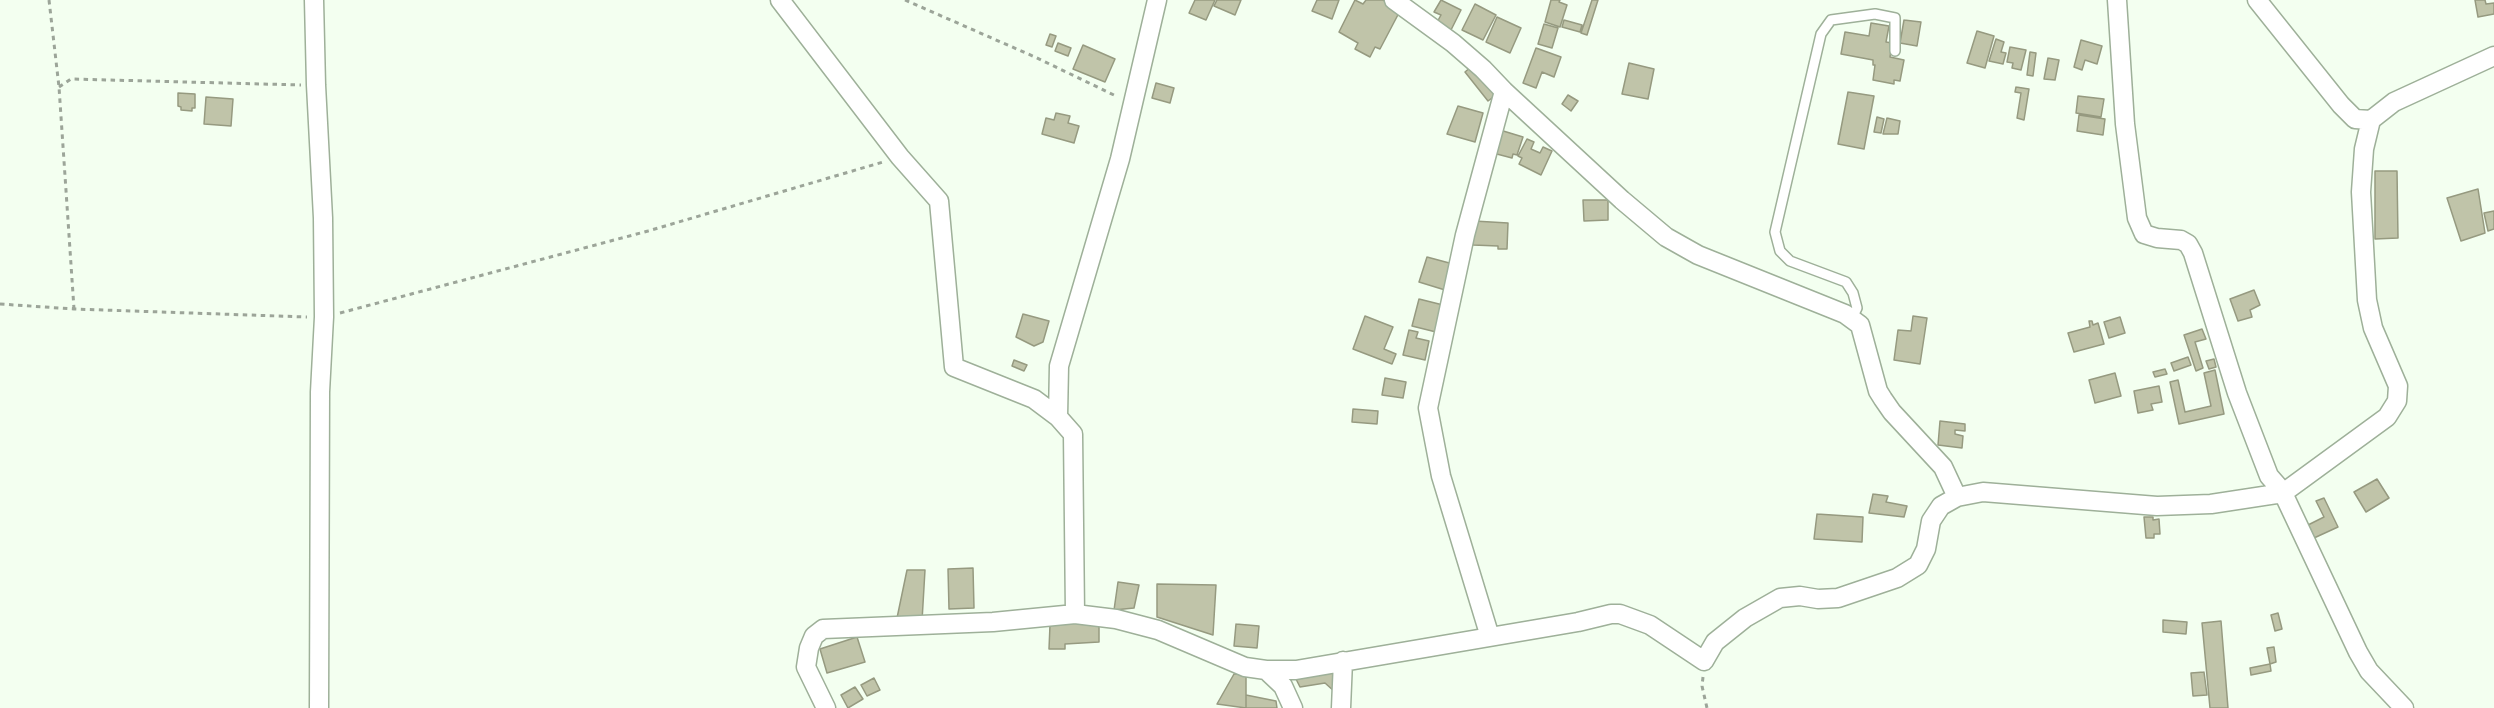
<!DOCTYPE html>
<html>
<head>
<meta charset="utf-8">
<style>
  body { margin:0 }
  canvas { display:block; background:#f3fff0 }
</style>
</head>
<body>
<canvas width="2494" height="708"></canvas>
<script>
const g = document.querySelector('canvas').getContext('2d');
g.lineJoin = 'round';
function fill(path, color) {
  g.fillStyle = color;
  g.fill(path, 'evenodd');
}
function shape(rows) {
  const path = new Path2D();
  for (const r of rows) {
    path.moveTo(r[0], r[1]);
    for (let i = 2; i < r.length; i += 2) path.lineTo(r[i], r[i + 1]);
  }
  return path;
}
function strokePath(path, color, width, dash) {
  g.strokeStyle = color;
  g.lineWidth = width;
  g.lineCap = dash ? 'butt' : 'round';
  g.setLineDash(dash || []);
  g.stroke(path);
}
const building = shape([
  [1195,0,1215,0,1206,20,1189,13,1195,0],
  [1217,0,1241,0,1235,15,1214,6,1217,0],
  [1317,0,1339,0,1332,19,1312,11,1317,0],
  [1355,0,1363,4,1366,0,1383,0,1401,9,1380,49,1375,47,1370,57,1355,49,1358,43,1339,32,1355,0],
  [1441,0,1461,10,1450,32,1436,24,1441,15,1434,12,1441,0],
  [1551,0,1560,0,1559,2,1567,5,1560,27,1545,22,1551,0],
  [1592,0,1598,0,1587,35,1581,33,1592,0],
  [2475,0,2485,0,2486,4,2494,3,2494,14,2478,17,2475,0],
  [1475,4,1496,15,1483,40,1462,30,1475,4],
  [1497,17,1521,28,1510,53,1486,42,1497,17],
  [1564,20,1582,25,1580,32,1562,27,1564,20],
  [1904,20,1921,22,1917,46,1900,43,1904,20],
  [1871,23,1889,26,1886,42,1892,43,1890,57,1904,60,1900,81,1894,80,1894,84,1873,80,1875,65,1873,65,1873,60,1841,54,1845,32,1869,36,1871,23],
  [1544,24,1558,28,1552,48,1538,44,1544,24],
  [1977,31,1994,36,1985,68,1967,63,1977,31],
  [1050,34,1056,36,1052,47,1046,45,1050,34],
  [1996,39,2004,42,2001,52,2006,53,2003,64,1989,61,1996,39],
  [2081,40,2102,46,2097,64,2085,60,2082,70,2074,67,2081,40],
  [1058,43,1071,48,1068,56,1055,51,1058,43],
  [1083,45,1115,59,1105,82,1073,69,1083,45],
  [2010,47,2026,50,2021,70,2012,68,2013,63,2007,62,2010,47],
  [1536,48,1561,57,1554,77,1542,72,1536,88,1523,83,1536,48],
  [2030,52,2036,53,2033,76,2027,75,2030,52],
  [2048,58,2059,60,2055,80,2044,79,2048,58],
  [1629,63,1654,69,1648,99,1622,94,1629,63],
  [1472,66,1496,95,1488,101,1465,72,1472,66],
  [1156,83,1174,88,1170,103,1152,98,1156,83],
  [2016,87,2029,89,2024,120,2017,118,2021,93,2015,92,2016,87],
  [1848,92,1874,96,1864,149,1838,144,1848,92],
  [178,93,195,94,195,108,192,108,192,111,181,110,181,107,178,106,178,93],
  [1568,95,1578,101,1571,111,1562,104,1568,95],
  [2078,96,2104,99,2101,117,2076,113,2078,96],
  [206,97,233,99,231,126,204,124,206,97],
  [1458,106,1483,113,1475,142,1447,134,1458,106],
  [1056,113,1070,116,1068,123,1079,126,1074,143,1042,134,1046,118,1054,120,1056,113],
  [2079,115,2105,119,2103,135,2077,131,2079,115],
  [1877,117,1884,119,1881,133,1874,132,1877,117],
  [1887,118,1900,121,1898,134,1883,134,1887,118],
  [1500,130,1523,137,1517,155,1513,154,1512,158,1493,153,1500,130],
  [1527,139,1534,142,1531,149,1540,153,1543,147,1552,151,1541,175,1519,164,1522,158,1518,156,1527,139],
  [2375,171,2397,171,2398,238,2375,239,2375,171],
  [2478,189,2485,233,2461,241,2447,198,2478,189],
  [1583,200,1608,200,1608,220,1584,221,1583,200],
  [2494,211,2494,229,2488,231,2484,213,2494,211],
  [1474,221,1508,223,1507,249,1498,249,1498,246,1473,245,1474,221],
  [1427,257,1453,264,1445,290,1419,282,1427,257],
  [2254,290,2260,305,2250,310,2252,317,2238,321,2230,299,2254,290],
  [1419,299,1443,305,1436,332,1412,326,1419,299],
  [1023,314,1049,321,1043,342,1034,346,1016,337,1023,314],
  [1365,316,1393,327,1384,349,1396,354,1392,364,1353,349,1365,316],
  [1913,316,1927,318,1920,364,1894,360,1898,330,1911,331,1913,316],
  [2120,317,2125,333,2109,338,2104,322,2120,317],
  [2089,321,2092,321,2093,325,2098,323,2104,344,2074,352,2068,333,2090,327,2089,321],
  [2202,329,2206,339,2195,342,2203,368,2196,371,2184,335,2202,329],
  [1409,330,1418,332,1416,338,1429,341,1425,360,1403,355,1409,330],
  [2188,357,2191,365,2174,371,2171,363,2188,357],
  [2214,359,2216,367,2209,369,2206,361,2214,359],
  [1014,360,1027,365,1024,371,1012,366,1014,360],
  [2165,369,2167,374,2155,377,2153,372,2165,369],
  [2215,370,2224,414,2179,424,2170,382,2178,380,2185,412,2211,406,2204,373,2215,370],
  [2115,373,2121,396,2095,403,2089,380,2115,373],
  [1385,378,1406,382,1403,398,1382,395,1385,378],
  [2159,386,2162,402,2151,404,2153,410,2138,413,2134,391,2159,386],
  [1353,409,1378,411,1377,424,1352,422,1353,409],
  [1940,421,1965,424,1965,431,1955,430,1955,434,1963,436,1962,448,1938,445,1940,421],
  [2377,479,2389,498,2366,512,2354,492,2377,479],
  [1873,494,1888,496,1886,502,1907,506,1904,517,1869,513,1873,494],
  [2324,498,2338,527,2314,538,2308,525,2324,517,2316,501,2324,498],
  [1817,514,1863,517,1862,542,1814,539,1817,514],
  [2144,517,2153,517,2153,520,2159,519,2160,534,2154,534,2154,538,2146,538,2144,517],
  [973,568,974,608,949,609,948,569,973,568],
  [907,570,925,570,922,621,897,618,907,570],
  [1118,582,1139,585,1134,608,1114,610,1118,582],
  [1157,584,1216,585,1213,635,1157,617,1157,584],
  [2278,613,2282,629,2275,631,2271,615,2278,613],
  [2163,620,2187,622,2186,634,2163,632,2163,620],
  [2221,621,2228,708,2210,708,2202,623,2221,621],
  [1058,623,1099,623,1099,642,1065,644,1065,649,1049,649,1050,625,1058,625,1058,623],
  [1236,624,1259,626,1257,648,1234,646,1236,624],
  [857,637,865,662,827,673,820,649,857,637],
  [2274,647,2276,662,2270,664,2267,648,2274,647],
  [2270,664,2271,671,2251,675,2250,668,2270,664],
  [1337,665,1335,692,1325,683,1300,687,1294,675,1337,665],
  [2204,672,2207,695,2193,696,2191,673,2204,672],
  [1234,674,1246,674,1246,708,1217,704,1234,674],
  [874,678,880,690,867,696,861,685,874,678],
  [855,687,863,699,848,708,841,695,855,687],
  [1246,695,1276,701,1277,708,1246,708,1246,695]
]);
fill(building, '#c0c4a9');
strokePath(building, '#969a80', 1.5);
const lane = shape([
  [1852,318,1857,308,1853,293,1846,282,1790,261,1780,251,1775,232,1821,34,1831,20,1875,14,1895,18,1895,51]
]);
const street = shape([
  [314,0,316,85,323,218,324,317,320,392,319,708],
  [780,0,900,157,939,201,954,367,1034,399,1058,417,1073,434,1075,614],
  [1394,0,1453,43,1483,69,1504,91,1622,200,1666,237,1698,255,1845,314,1860,325,1878,391,1883,399,1892,412,1943,467,1957,497],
  [2117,0,2125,124,2137,218,2144,234,2157,238,2181,240,2188,244,2193,253,2237,393,2269,476,2283,492],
  [2257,0,2341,105,2355,119,2371,120],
  [1058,417,1059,366,1120,159,1157,0],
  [1490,637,1441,476,1428,408,1465,235,1504,91],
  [1266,670,1283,686,1293,708],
  [826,708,806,667,809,648,814,636,823,629,993,622,1075,614,1116,619,1158,630,1245,667,1266,670,1296,670,1578,622,1611,614,1620,614,1650,625,1704,661,1715,642,1745,618,1780,598,1800,596,1818,599,1838,598,1897,578,1918,565,1926,549,1931,521,1941,506,1957,497,1983,492,2157,506,2211,504,2283,493],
  [1341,708,1343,661],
  [2404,708,2369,671,2358,652,2283,493,2387,417,2397,401,2398,386,2373,328,2367,300,2361,192,2364,149,2371,120,2394,102,2494,56]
]);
strokePath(lane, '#9eb099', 12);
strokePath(street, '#9eb099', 21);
strokePath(shape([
  [49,0,59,87,74,309],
  [905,0,1035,57,1116,96],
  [59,87,71,79,301,85],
  [0,304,74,309,307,317],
  [340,313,648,231,883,162],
  [1703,677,1702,686,1707,708]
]), '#9ca599', 3, [4.5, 4.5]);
strokePath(lane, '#fff', 9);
strokePath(street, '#fff', 18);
</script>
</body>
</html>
